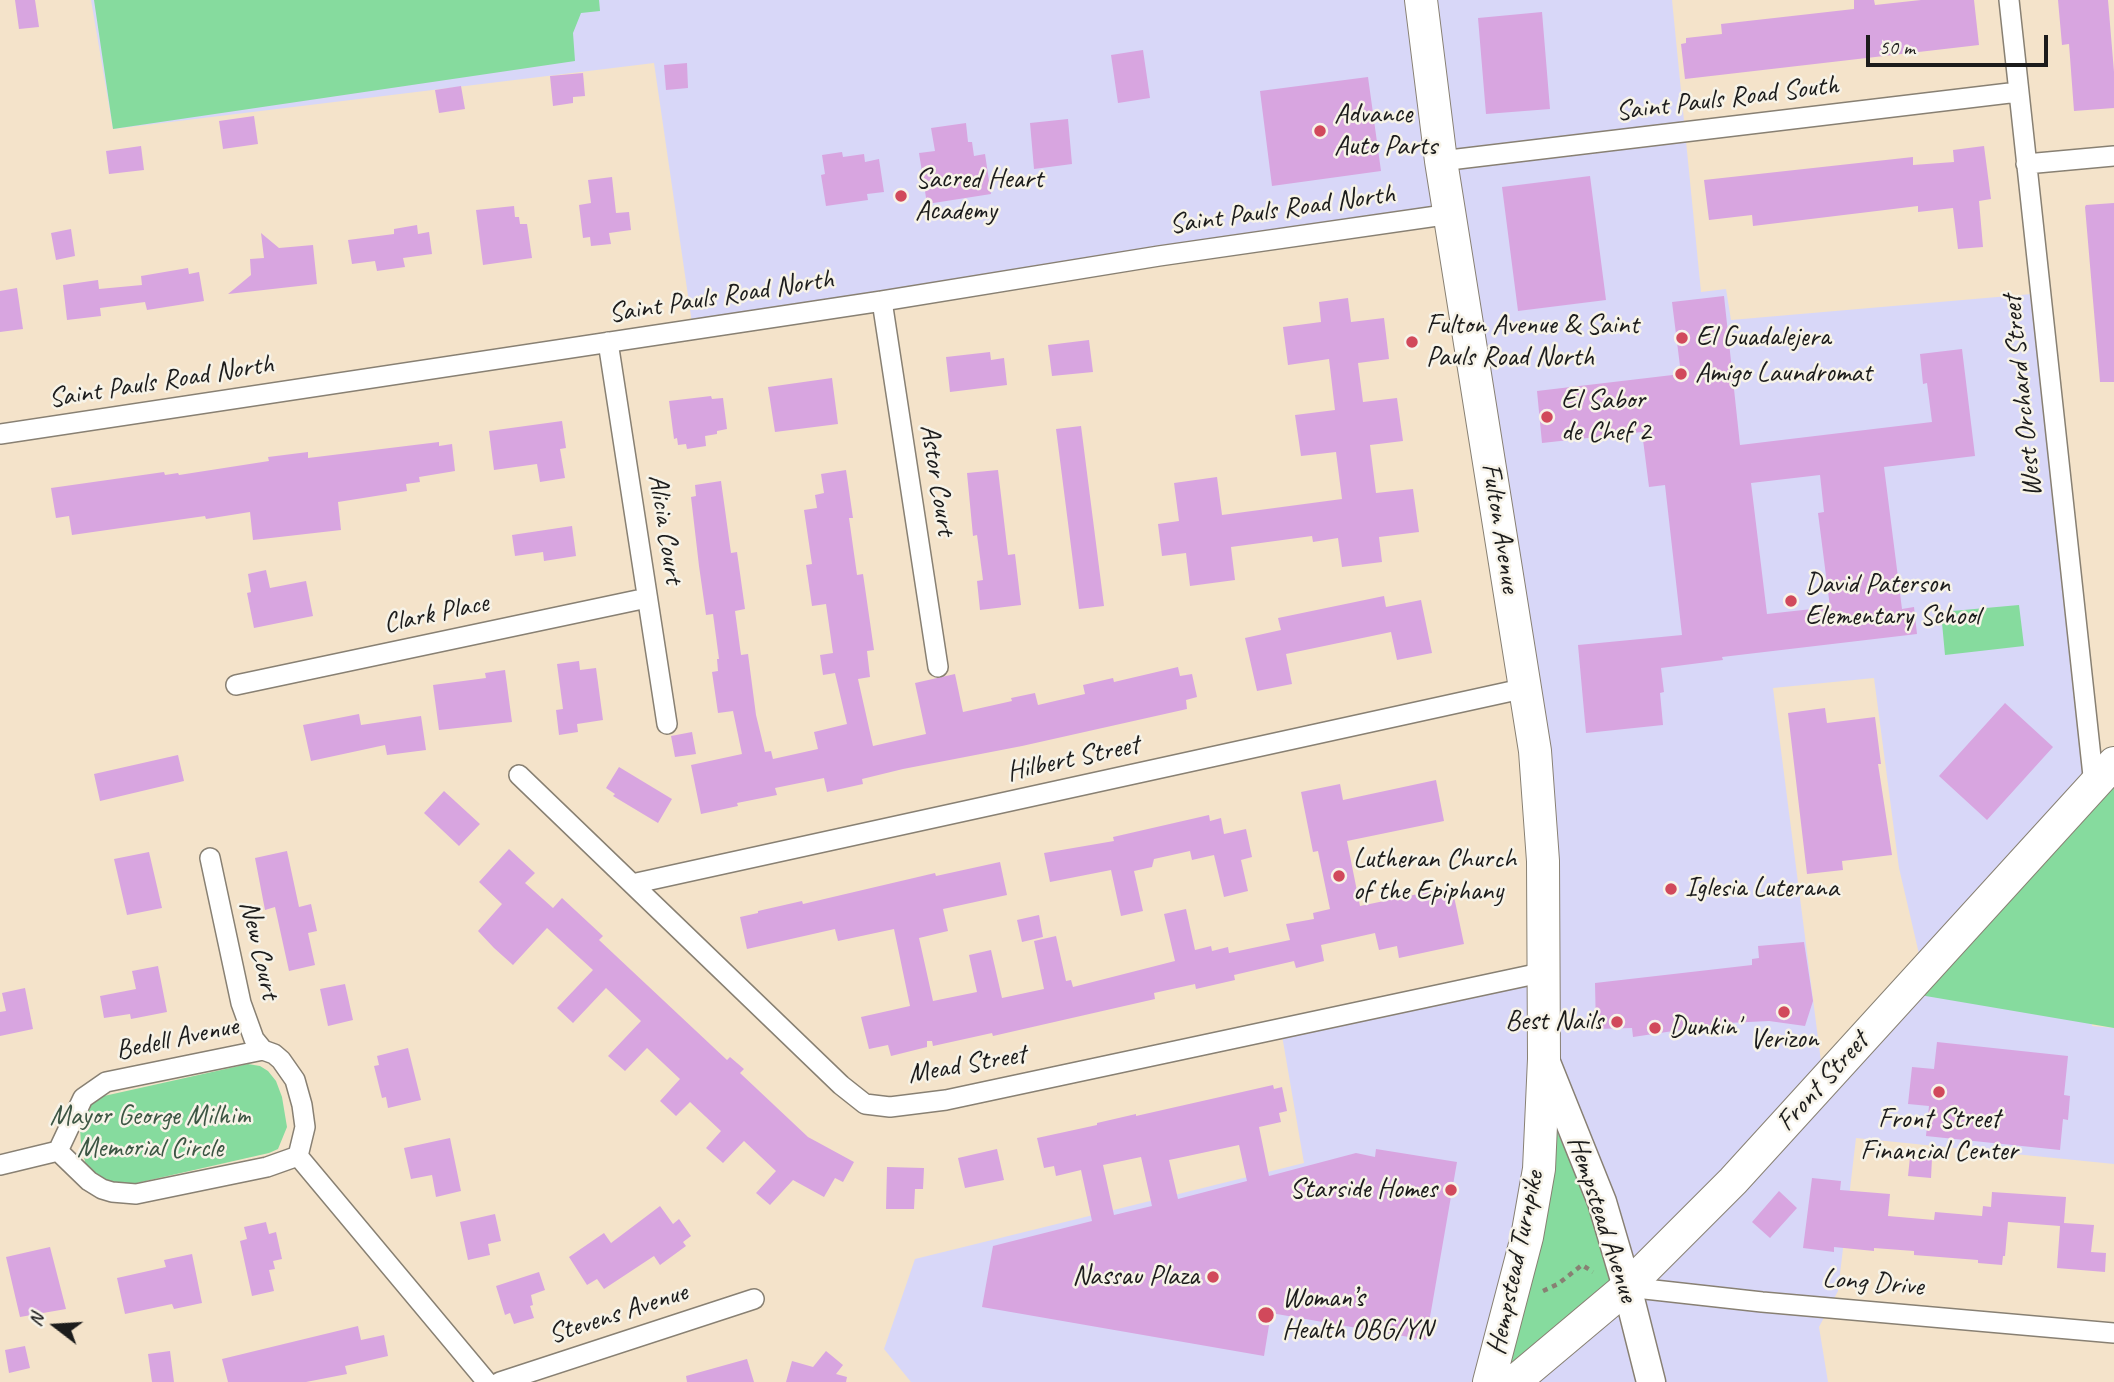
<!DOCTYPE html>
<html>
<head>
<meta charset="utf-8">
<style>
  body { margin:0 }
  #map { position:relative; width:2114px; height:1382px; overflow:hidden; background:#f4e3ca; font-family:Caveat,sans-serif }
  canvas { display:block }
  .north { position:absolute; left:21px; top:1291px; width:70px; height:70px; -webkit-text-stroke:5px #f7f3e8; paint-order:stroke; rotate:287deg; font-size:19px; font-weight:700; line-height:28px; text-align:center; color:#1c1c1c }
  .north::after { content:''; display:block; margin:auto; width:24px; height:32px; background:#1c1c1c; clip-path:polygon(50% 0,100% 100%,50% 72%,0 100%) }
  .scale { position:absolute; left:1866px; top:35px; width:182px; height:32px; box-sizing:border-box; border:4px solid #1c1c1c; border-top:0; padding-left:9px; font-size:21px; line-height:24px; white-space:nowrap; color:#1c1c1c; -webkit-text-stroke:5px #f7f3e8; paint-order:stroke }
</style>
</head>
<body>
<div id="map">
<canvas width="2114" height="1382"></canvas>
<div class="north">N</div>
<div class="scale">50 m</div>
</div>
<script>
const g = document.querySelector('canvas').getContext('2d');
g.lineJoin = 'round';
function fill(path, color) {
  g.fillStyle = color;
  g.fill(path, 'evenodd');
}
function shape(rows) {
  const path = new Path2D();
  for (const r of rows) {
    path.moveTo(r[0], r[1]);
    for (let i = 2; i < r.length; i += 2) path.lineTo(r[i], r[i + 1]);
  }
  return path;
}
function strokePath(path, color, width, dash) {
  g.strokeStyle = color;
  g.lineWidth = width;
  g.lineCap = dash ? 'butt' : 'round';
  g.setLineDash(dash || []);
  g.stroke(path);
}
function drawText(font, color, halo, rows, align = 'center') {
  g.font = font + ' Caveat,sans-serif';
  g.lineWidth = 5;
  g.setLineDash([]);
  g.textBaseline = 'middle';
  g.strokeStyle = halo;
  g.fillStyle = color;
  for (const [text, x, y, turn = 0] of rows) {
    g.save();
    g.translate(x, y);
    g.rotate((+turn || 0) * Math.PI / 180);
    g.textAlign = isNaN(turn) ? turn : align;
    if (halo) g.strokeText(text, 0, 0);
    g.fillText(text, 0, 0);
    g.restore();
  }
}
fill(shape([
  [91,0,1672,0,1701,292,1726,289,1731,320,2032,294,2092,792,2092,1026,2114,1028,2114,1164,1856,1138,1838,1291,1819,1327,1828,1382,911,1382,884,1349,915,1259,1304,1163,1280,1024,1546,970,1457,214,692,323,654,63,113,129],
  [1874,678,1899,868,1923,971,1823,1077,1773,688]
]), '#d8d7f8');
fill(shape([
  [94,0,599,0,600,11,581,13,573,33,575,61,113,129],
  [2019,605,2024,646,1945,655,1941,612],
  [2114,768,2114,1028,1908,993],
  [248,1064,260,1066,268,1071,276,1081,282,1097,287,1127,278,1149,269,1153,128,1185,112,1186,87,1171,81,1144,80,1128,81,1116,93,1101,104,1096],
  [1555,1127,1582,1188,1614,1278,1511,1364,1526,1293]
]), '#86db9e');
fill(shape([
  [15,0,35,0,39,27,19,29],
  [1854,0,1874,0,1875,5,1921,0,1974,0,1979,45,1685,79,1681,44,1686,43,1686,38,1722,34,1721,24,1854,9],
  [2058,0,2108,0,2114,72,2114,108,2074,111,2069,44,2062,45],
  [1542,12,1550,109,1486,114,1478,18],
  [1143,50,1150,98,1118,103,1111,55],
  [687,63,688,88,666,90,664,65],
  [583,73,585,96,573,97,573,103,553,106,550,76],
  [1368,77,1381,171,1272,186,1260,91],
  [461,86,465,109,439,113,435,90],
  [254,116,258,144,223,149,219,121],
  [1068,119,1072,164,1034,169,1030,123],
  [966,123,968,142,972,142,974,156,985,154,991,194,927,204,919,153,935,151,931,128],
  [141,146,144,170,109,174,106,151],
  [1984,146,1991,199,1979,201,1983,247,1958,249,1953,208,1918,212,1918,206,1753,226,1752,215,1709,220,1704,180,1913,157,1913,165,1954,162,1953,150],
  [842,152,843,157,864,154,865,162,879,159,884,192,867,194,868,200,826,206,821,175,825,174,822,155],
  [1590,176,1606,300,1518,311,1502,187],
  [612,177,616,213,629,212,631,230,609,233,611,244,591,246,590,237,583,238,579,205,591,203,588,180],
  [2114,203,2114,382,2100,382,2085,207,2086,205],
  [514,206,515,217,519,217,520,224,527,224,532,258,483,265,476,210],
  [417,225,418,234,429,232,432,254,403,258,405,267,377,271,375,261,352,264,348,240,394,234,394,229],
  [71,229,75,256,56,260,51,233],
  [261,233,279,248,313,245,317,284,228,294,251,275,250,259,264,258],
  [188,268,189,274,199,272,204,301,147,310,145,302,100,308,101,316,67,320,63,285,98,280,99,289,142,285,141,276],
  [17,288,23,329,0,332,0,291],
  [1724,296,1740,445,1932,422,1927,383,1923,384,1920,354,1962,349,1975,456,1884,467,1902,609,1914,607,1917,634,1722,657,1723,660,1661,668,1664,692,1660,693,1663,725,1586,733,1578,645,1682,635,1665,485,1649,487,1642,432,1542,443,1537,391,1681,374,1672,302],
  [1820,475,1824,512,1818,513,1830,607,1767,614,1751,483],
  [1348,298,1351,322,1384,318,1389,359,1358,363,1363,402,1397,398,1403,441,1370,445,1376,493,1413,489,1419,532,1379,537,1382,562,1342,567,1338,538,1313,542,1312,536,1231,547,1235,580,1190,586,1186,553,1162,556,1158,524,1179,521,1174,483,1217,477,1222,515,1342,499,1336,452,1301,456,1295,415,1335,410,1329,359,1288,365,1283,327,1321,322,1319,302],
  [1089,340,1093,372,1052,376,1048,345],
  [990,352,991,360,1004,358,1007,385,950,392,946,357],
  [832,378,838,424,775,432,768,387],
  [711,396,712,399,723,398,727,429,717,431,717,434,705,436,706,446,687,449,686,444,678,445,677,438,674,439,669,401],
  [562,421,566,448,560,449,565,478,540,482,537,464,494,470,489,431],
  [1081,426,1104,606,1079,609,1056,429],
  [439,442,439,446,452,444,455,471,419,477,420,482,406,484,407,491,338,502,341,530,253,540,250,512,206,519,205,516,72,535,69,516,56,518,51,488,164,472,165,475,178,473,179,475,269,461,268,457,308,452,308,458],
  [846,470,853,518,849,518,857,575,863,574,874,650,867,651,870,677,858,679,873,746,926,734,915,683,955,674,963,712,1012,701,1011,698,1035,693,1038,705,1085,694,1083,685,1113,678,1114,682,1178,667,1180,676,1192,674,1197,697,1186,700,1187,709,1022,746,903,769,862,779,863,784,827,792,824,778,775,788,777,795,737,803,738,806,701,814,691,765,742,754,733,711,718,713,712,672,718,671,717,659,719,659,713,614,706,615,699,566,691,497,696,496,695,485,721,481,731,553,737,552,745,609,735,611,741,655,748,654,756,715,765,752,771,751,773,759,818,749,814,732,847,724,835,673,823,675,820,655,833,653,826,604,812,606,806,565,812,564,804,510,817,508,815,495,824,493,821,474],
  [998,470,1008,555,1015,554,1021,605,980,610,977,581,983,580,977,535,973,536,967,473],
  [572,526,576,556,544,561,543,552,515,556,512,535],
  [266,570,270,588,306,581,313,616,254,628,247,593,251,592,248,574],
  [1384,596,1386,607,1421,600,1432,653,1397,660,1391,632,1286,654,1292,684,1257,691,1245,638,1281,630,1278,618],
  [579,661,580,670,596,668,603,720,577,724,578,732,559,735,556,710,563,709,557,664],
  [505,670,512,722,439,730,433,685,486,678,485,673],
  [2005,703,2053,747,1987,820,1939,776],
  [1825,708,1827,723,1875,717,1881,764,1878,764,1892,855,1842,861,1843,870,1807,874,1788,713],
  [359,714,361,725,421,716,426,750,387,755,385,745,311,761,303,725],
  [692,732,696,754,675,757,671,736],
  [178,755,184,781,100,801,94,774],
  [619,767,672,799,658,823,613,796,615,794,606,788],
  [1436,780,1444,821,1347,841,1360,906,1452,887,1464,944,1399,958,1397,946,1379,950,1375,933,1321,945,1324,961,1296,968,1294,961,1234,975,1235,980,1196,989,1195,984,1154,993,1155,999,993,1036,992,1033,933,1046,932,1041,927,1041,927,1047,891,1056,888,1045,869,1049,861,1017,910,1006,894,929,838,941,835,929,747,949,740,917,758,913,758,911,802,901,803,904,935,873,936,876,1000,862,1007,895,943,909,948,931,919,938,933,1001,977,992,969,955,991,950,1002,998,1044,989,1034,941,1056,936,1066,981,1071,980,1073,987,1175,961,1164,914,1186,909,1195,950,1211,946,1212,951,1228,947,1229,953,1290,940,1286,924,1314,919,1313,913,1330,909,1318,851,1313,852,1301,792,1340,784,1343,800],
  [444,791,480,824,459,846,424,813],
  [1209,815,1210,821,1221,818,1224,834,1246,829,1252,857,1241,860,1248,891,1224,897,1214,855,1192,860,1190,851,1154,859,1152,867,1134,871,1143,911,1121,916,1111,870,1050,882,1044,853,1114,841,1113,837],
  [509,849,535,873,525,883,553,908,562,898,603,936,599,940,727,1060,730,1057,744,1069,740,1073,808,1137,854,1162,843,1182,835,1178,824,1197,793,1180,770,1205,756,1193,776,1171,744,1141,723,1163,706,1148,721,1131,690,1102,676,1116,660,1101,680,1079,647,1048,625,1071,608,1056,641,1021,606,988,573,1023,557,1008,593,970,547,928,513,965,494,948,478,931,502,904,479,882],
  [287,851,299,907,311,904,317,931,308,933,315,965,289,971,275,907,265,910,255,858],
  [149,852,162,908,127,915,114,859],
  [1039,915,1043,937,1022,942,1017,920],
  [1804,942,1813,1001,1805,1026,1769,1021,1727,1023,1633,1037,1632,1028,1596,1029,1595,983,1752,965,1752,959,1759,958,1758,946],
  [158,966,167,1012,131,1019,130,1014,104,1018,100,996,136,989,132,971],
  [345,984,353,1020,328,1026,320,989],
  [25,988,33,1029,0,1036,0,1012,6,1011,2,993],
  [1937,1042,2068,1056,2064,1095,2070,1096,2068,1120,2063,1119,2060,1150,1926,1136,1929,1106,1908,1104,1912,1067,1934,1069],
  [408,1048,421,1100,388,1108,386,1097,382,1098,374,1066,379,1065,377,1056],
  [1273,1085,1274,1089,1282,1087,1287,1111,1279,1113,1281,1122,1259,1127,1269,1176,1356,1153,1375,1157,1376,1149,1457,1162,1426,1340,1271,1313,1264,1356,982,1307,993,1246,1092,1221,1081,1170,1056,1176,1054,1166,1044,1168,1037,1138,1097,1125,1097,1123,1136,1114,1136,1116],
  [1239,1145,1247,1181,1178,1199,1169,1160],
  [1141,1157,1152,1206,1114,1215,1103,1165],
  [450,1138,461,1191,436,1197,432,1175,411,1179,404,1148],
  [997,1149,1004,1180,965,1188,958,1158],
  [1910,1157,1932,1158,1931,1178,1908,1176],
  [887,1167,924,1168,923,1189,915,1189,914,1209,886,1209],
  [1812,1178,1841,1181,1840,1190,1890,1194,1888,1216,1934,1220,1935,1212,1982,1216,1983,1206,1991,1207,1992,1192,2066,1197,2064,1223,2094,1225,2091,1252,2106,1253,2105,1272,2057,1268,2060,1226,2008,1222,2005,1256,2003,1256,2002,1265,1978,1263,1978,1260,1914,1255,1914,1251,1874,1248,1874,1251,1834,1247,1834,1252,1803,1248],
  [1779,1191,1797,1208,1770,1238,1752,1222],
  [660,1206,673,1224,679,1219,691,1236,683,1242,686,1246,660,1265,654,1256,604,1289,597,1279,587,1285,569,1257,604,1233,611,1243],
  [495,1214,501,1241,488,1244,490,1255,468,1260,460,1222],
  [266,1222,269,1234,276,1232,282,1259,273,1261,275,1269,269,1270,274,1291,252,1296,240,1241,247,1239,244,1227],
  [50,1247,66,1309,20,1317,6,1257],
  [192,1254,202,1303,174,1309,172,1304,125,1314,117,1278,166,1267,164,1260],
  [539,1272,545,1290,531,1295,533,1305,530,1306,534,1318,514,1324,510,1313,505,1315,496,1286],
  [358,1326,361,1340,384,1335,388,1356,345,1366,347,1374,306,1382,228,1382,222,1359],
  [25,1346,30,1368,9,1373,5,1350],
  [170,1351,174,1382,152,1382,148,1354],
  [826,1351,843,1365,836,1374,847,1377,846,1382,786,1382,792,1361,813,1367],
  [747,1359,754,1382,687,1382,686,1376]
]), '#d8a5e0');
const street = shape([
  [2009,0,2094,785],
  [1441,161,2018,92],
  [2026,164,2114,156],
  [882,301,938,667],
  [608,342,667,724],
  [0,434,882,301,1159,256,1451,214],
  [236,685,647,598],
  [519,775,841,1085,865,1104,890,1107,946,1100,1545,972],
  [210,858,241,1003,254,1039,263,1050],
  [632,884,1526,688],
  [263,1050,274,1054,281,1060,295,1080,302,1105,305,1127,298,1156,267,1167,136,1194,112,1192,102,1189,89,1181,58,1151,83,1098,106,1082,263,1050],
  [298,1156,487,1382],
  [0,1165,58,1151],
  [1627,1287,1762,1302,2114,1333],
  [500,1382,754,1299]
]);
const secondary = shape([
  [1545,1060,1602,1202,1627,1287,1651,1382]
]);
const primary = shape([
  [1421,0,1441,161,1535,751,1543,861,1544,1059,1539,1169,1527,1237,1489,1382],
  [1514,1382,1627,1287,1733,1181,2114,763]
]);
strokePath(street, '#888073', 22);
strokePath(secondary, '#888073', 31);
strokePath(primary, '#888073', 34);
strokePath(shape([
  [1543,1291,1558,1284,1582,1265,1593,1272]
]), '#888073', 4.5, [5, 5]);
strokePath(street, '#fff', 19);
strokePath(secondary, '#fff', 28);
strokePath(primary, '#fff', 32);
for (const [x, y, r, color] of [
  [1320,131,7,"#d1495b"],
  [901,196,7,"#d1495b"],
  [1682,338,7,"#d1495b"],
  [1412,342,7,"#d1495b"],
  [1681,374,7,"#d1495b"],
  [1547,417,7,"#d1495b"],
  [1791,601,7,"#d1495b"],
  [1339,876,7,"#d1495b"],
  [1671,889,7,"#d1495b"],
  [1784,1012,7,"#d1495b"],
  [1617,1022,7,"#d1495b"],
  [1655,1028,7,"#d1495b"],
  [1939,1092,7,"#d1495b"],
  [1451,1190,7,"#d1495b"],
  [1213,1277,7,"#d1495b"],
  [1266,1315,9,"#d1495b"]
]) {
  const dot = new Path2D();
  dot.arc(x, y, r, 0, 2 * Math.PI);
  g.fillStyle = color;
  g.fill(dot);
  strokePath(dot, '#f7f3e8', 2.5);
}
drawText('28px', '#1c1c1c', '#f7f3e8', [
  ["Saint Pauls Road South",1727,99,-7],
  ["Saint Pauls Road North",1282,210,-8],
  ["Saint Pauls Road North",721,297,-9],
  ["Saint Pauls Road North",161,382,-9],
  ["West Orchard Street",2023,396,-96],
  ["Astor Court",937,480,81],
  ["Fulton Avenue",1500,528,81],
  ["Alicia Court",665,529,81],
  ["Clark Place",436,614,-12],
  ["Hilbert Street",1073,759,-12],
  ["New Court",259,950,77],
  ["Bedell Avenue",177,1039,-12],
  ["Mead Street",967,1065,-10],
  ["Front Street",1823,1082,-48],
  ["Hempstead Avenue",1602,1219,72],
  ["Hempstead Turnpike",1516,1263,-78],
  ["Long Drive",1873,1283,5],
  ["Stevens Avenue",618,1314,-18]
]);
drawText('28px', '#1c1c1c', '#f7f3e8', [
  ["Advance",1334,115],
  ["Auto Parts",1334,147],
  ["Sacred Heart",915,180],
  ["Academy",915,212],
  ["Fulton Avenue & Saint",1426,326],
  ["Pauls Road North",1426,358],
  ["El Guadalejera",1696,338],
  ["Amigo Laundromat",1695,374],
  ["El Sabor",1561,401],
  ["de Chef 2",1561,433],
  ["David Paterson",1805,585],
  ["Elementary School",1805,617],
  ["Lutheran Church",1353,860],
  ["of the Epiphany",1353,892],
  ["Iglesia Luterana",1685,889],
  ["Best Nails",1603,1022,"right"],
  ["Dunkin'",1669,1028],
  ["Verizon",1784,1040,"center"],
  ["Front Street",1939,1120,"center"],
  ["Financial Center",1939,1152,"center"],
  ["Starside Homes",1437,1190,"right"],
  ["Nassau Plaza",1199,1277,"right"],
  ["Woman’s",1282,1299],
  ["Health OBG/YN",1282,1331]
], 'left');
drawText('28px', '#3c5543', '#f7f3e8', [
  ["Mayor George Milhim",150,1117],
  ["Memorial Circle",150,1149]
]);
</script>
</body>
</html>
